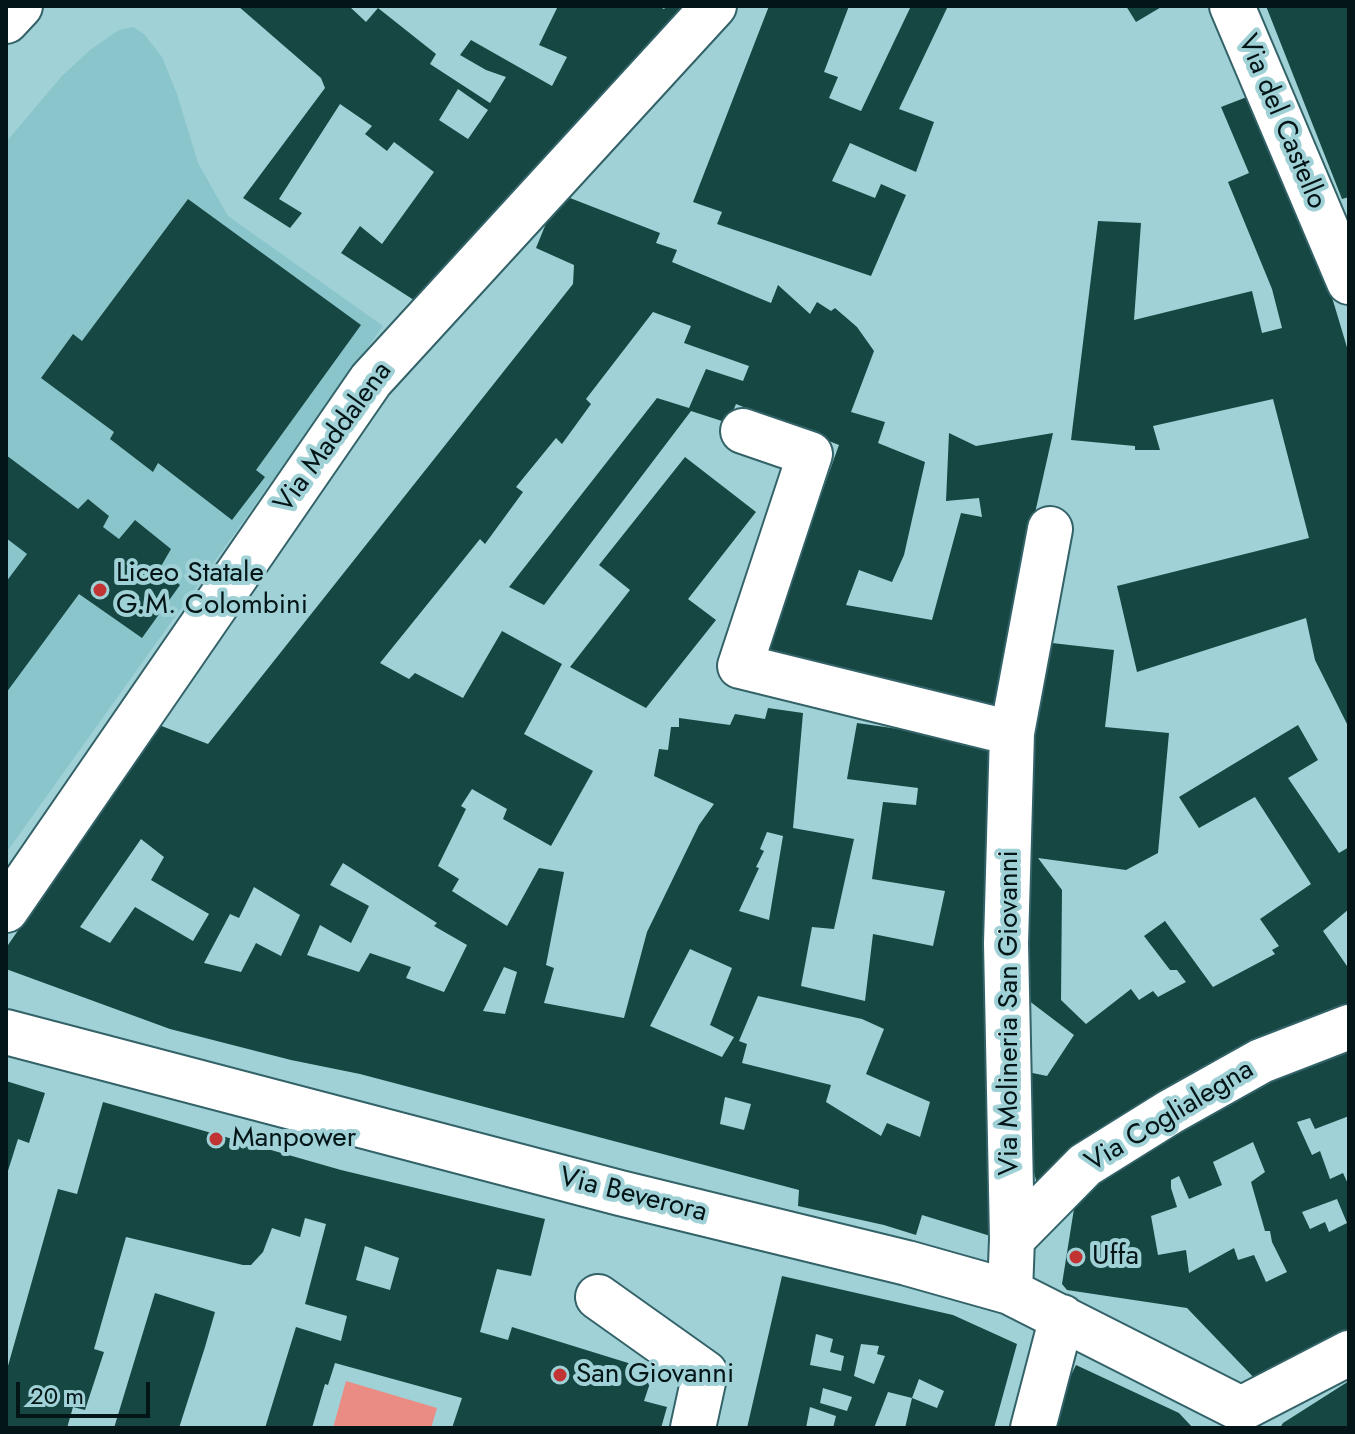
<!DOCTYPE html>
<html>
<head>
<meta charset="utf-8">
<style>
  body { margin:0 }
  #map { position:relative; width:1355px; height:1434px; overflow:hidden; background:#9fd1d6; font-family:Jost,sans-serif }
  canvas { display:block }
  .frame { position:absolute; inset:0; border:8px solid #031517; pointer-events:none }
  .scale { position:absolute; left:16px; top:1382px; width:134px; height:36px; box-sizing:border-box; border:4px solid #031517; border-top:0; padding-left:10px; font-size:24px; line-height:28px; white-space:nowrap; color:#031517; -webkit-text-stroke:6px #9fd1d6; paint-order:stroke }
</style>
</head>
<body>
<div id="map">
<canvas width="1355" height="1434"></canvas>
<div class="frame"></div>
<div class="scale">20 m</div>
</div>
<script>
const g = document.querySelector('canvas').getContext('2d');
g.lineJoin = 'round';
function fill(path, color) {
  g.fillStyle = color;
  g.fill(path, 'evenodd');
}
function shape(rows) {
  const path = new Path2D();
  for (const r of rows) {
    path.moveTo(r[0], r[1]);
    for (let i = 2; i < r.length; i += 2) path.lineTo(r[i], r[i + 1]);
  }
  return path;
}
function strokePath(path, color, width, dash) {
  g.strokeStyle = color;
  g.lineWidth = width;
  g.lineCap = dash ? 'butt' : 'round';
  g.setLineDash(dash || []);
  g.stroke(path);
}
function drawText(font, color, halo, rows, align = 'center') {
  g.font = font + ' Jost,sans-serif';
  g.lineWidth = 8;
  g.setLineDash([]);
  g.textBaseline = 'middle';
  g.strokeStyle = halo;
  g.fillStyle = color;
  for (const [text, x, y, turn = 0] of rows) {
    g.save();
    g.translate(x, y);
    g.rotate((+turn || 0) * Math.PI / 180);
    g.textAlign = isNaN(turn) ? turn : align;
    if (halo) g.strokeText(text, 0, 0);
    g.fillText(text, 0, 0);
    g.restore();
  }
}
fill(shape([
  [133,27,144,34,162,57,177,94,198,163,228,216,383,326,6,853,6,142,62,76,90,50,119,30]
]), '#8ac5cc');
fill(shape([
  [346,1381,437,1408,431,1428,333,1428]
]), '#ea8c84');
fill(shape([
  [238,6,349,6,366,22,378,8,436,54,430,64,490,103,506,77,486,70,460,55,471,40,552,86,567,57,539,45,558,6,658,6,664,9,667,6,695,6,658,33,420,304,341,253,360,226,382,244,434,172,394,142,387,151,365,134,372,126,340,104,279,199,302,213,290,228,243,198,325,88,321,78],
  [458,89,488,110,468,139,439,120],
  [769,6,849,6,824,72,838,77,829,98,861,111,911,6,948,6,899,109,934,122,916,172,850,143,832,181,875,198,881,184,906,195,871,276,717,224,722,212,693,202],
  [1126,6,1163,6,1136,22],
  [1266,6,1349,6,1349,197,1342,199],
  [1252,95,1325,274,1349,354,1349,728,1315,660,1306,618,1137,672,1117,586,1309,538,1273,399,1153,426,1160,450,1135,450,1135,446,1071,440,1098,221,1141,223,1134,320,1252,291,1262,333,1282,328,1272,289,1228,182,1249,173,1221,107],
  [570,198,660,233,656,243,677,250,672,262,771,303,778,285,810,314,817,302,831,311,835,308,857,327,874,351,851,412,885,422,878,443,925,462,904,555,892,582,859,570,846,605,932,620,961,513,982,517,979,498,946,501,949,433,976,446,1053,433,1028,544,1003,711,765,650,839,445,736,404,728,423,691,411,544,605,509,587,657,398,689,408,706,369,743,381,749,366,684,343,691,326,653,312,586,399,591,404,562,444,556,438,516,487,523,492,485,544,480,539,380,663,409,679,415,673,463,698,502,631,562,664,524,734,593,771,551,846,503,819,507,809,472,789,461,806,466,809,438,866,459,879,452,891,507,926,539,868,564,872,546,965,554,968,544,1003,624,1018,647,932,699,825,714,804,654,776,659,749,668,750,671,727,679,727,679,718,730,725,735,714,765,719,768,708,803,713,793,828,854,839,834,929,812,927,801,986,865,1001,873,934,933,946,945,891,872,879,883,802,916,805,918,788,847,779,857,723,996,743,997,1238,922,1215,916,1235,884,1225,798,1206,799,1190,360,1074,291,1060,170,1029,6,969,6,948,159,725,208,744,573,284,574,265,536,248,547,221],
  [767,832,783,836,769,920,739,911,759,868,756,867,764,851,760,849],
  [141,839,164,857,151,880,209,914,193,941,135,907,110,943,80,927],
  [343,863,437,923,434,926,467,945,444,992,406,978,411,967,370,953,359,972,307,955,320,925,351,943,369,906,330,885],
  [254,887,300,915,281,956,256,943,241,972,204,963,230,914,239,918],
  [690,949,732,968,710,1025,734,1037,722,1057,650,1026],
  [504,967,517,972,505,1014,483,1011],
  [758,996,862,1019,884,1029,866,1074,930,1102,920,1137,887,1123,881,1136,826,1102,831,1085,742,1063,747,1044,739,1041],
  [725,1097,751,1104,744,1130,720,1124],
  [188,199,361,325,256,470,265,477,232,520,158,463,153,472,110,439,114,432,41,378,73,334,82,341],
  [6,455,78,509,88,499,109,516,103,527,119,539,135,520,171,549,160,568,180,585,142,638,79,594,6,693,6,582,27,554,6,538],
  [685,457,756,512,688,599,716,620,646,708,570,667,630,590,599,565],
  [1043,642,1114,650,1105,727,1169,733,1158,853,1126,870,1038,858,1062,890,1061,1000,1086,1024,1131,989,1139,1000,1153,991,1158,997,1186,982,1177,970,1170,970,1144,936,1165,921,1213,987,1275,954,1272,950,1279,946,1260,919,1311,884,1255,797,1199,828,1179,797,1298,725,1318,760,1288,778,1339,853,1349,847,1349,909,1323,931,1349,969,1349,1012,1037,1184,1017,1108,1018,1070,1047,1076,1074,1035,1028,1000,1027,812],
  [1349,1042,1349,1116,1315,1129,1310,1118,1297,1122,1312,1155,1320,1151,1330,1179,1343,1173,1349,1186,1349,1329,1259,1383,1187,1308,1067,1290,1062,1284,1077,1190,1162,1134],
  [1253,1142,1265,1172,1251,1182,1265,1231,1270,1231,1272,1242,1287,1272,1266,1282,1254,1255,1238,1260,1234,1248,1189,1273,1186,1250,1158,1255,1151,1216,1177,1207,1171,1188,1171,1180,1179,1176,1189,1199,1222,1185,1213,1162],
  [1337,1199,1347,1223,1329,1232,1325,1222,1310,1229,1302,1212],
  [6,1081,45,1093,29,1143,18,1139,7,1174],
  [103,1102,341,1170,545,1219,531,1276,497,1269,480,1332,508,1340,512,1327,654,1371,644,1401,667,1407,661,1428,452,1428,462,1398,335,1363,328,1385,325,1384,312,1428,265,1428,296,1327,341,1341,347,1316,305,1304,326,1224,305,1218,300,1237,272,1228,263,1252,251,1265,243,1265,126,1237,94,1349,104,1352,85,1410,73,1407,67,1428,6,1428,6,1373,58,1189,77,1194],
  [365,1246,399,1258,390,1290,356,1280],
  [782,1276,953,1315,1017,1344,994,1428,905,1428,912,1398,937,1408,944,1391,919,1379,912,1398,888,1392,874,1428,833,1428,836,1416,810,1407,806,1428,747,1428],
  [816,1334,833,1339,830,1352,844,1356,841,1371,810,1365],
  [861,1344,879,1346,877,1354,885,1356,874,1384,854,1376],
  [823,1388,852,1397,847,1411,820,1403],
  [155,1293,215,1312,205,1347,179,1428,114,1428],
  [1076,1365,1179,1413,1193,1428,1049,1428,1054,1410],
  [1349,1381,1349,1428,1280,1428,1283,1423]
]), '#174742');
const minor = shape([
  [1232,6,1349,282],
  [6,21,20,6],
  [743,431,810,454,740,666,1012,733],
  [6,910,371,380,714,6],
  [6,1032,620,1193,907,1263,1010,1292,1241,1409],
  [1012,1239,1085,1165,1170,1112,1261,1061,1349,1027],
  [1010,1292,1012,1239,1006,943,1012,733,1050,529],
  [598,1297,705,1373,693,1428],
  [1241,1409,1349,1353],
  [1033,1428,1062,1317]
]);
strokePath(minor, '#336268', 48);
strokePath(minor, '#fff', 44);
for (const [x, y, r, color] of [
  [100,590,8,"#c23334"],
  [216,1139,8,"#c23334"],
  [1076,1257,8,"#c23334"],
  [560,1375,8,"#c23334"]
]) {
  const dot = new Path2D();
  dot.arc(x, y, r, 0, 2 * Math.PI);
  g.fillStyle = color;
  g.fill(dot);
  strokePath(dot, '#9fd1d6', 3);
}
drawText('28px', '#031517', '#9fd1d6', [
  ["Via del Castello",1281,122,67],
  ["Via Maddalena",334,438,-54],
  ["Via Molineria San Giovanni",1010,1013,-90],
  ["Via Coglialegna",1170,1117,-31],
  ["Via Beverora",633,1196,14]
]);
drawText('28px', '#031517', '#9fd1d6', [
  ["Liceo Statale",116,574],
  ["G.M. Colombini",116,606],
  ["Manpower",232,1139],
  ["Uffa",1092,1257],
  ["San Giovanni",576,1375]
], 'left');
</script>
</body>
</html>
